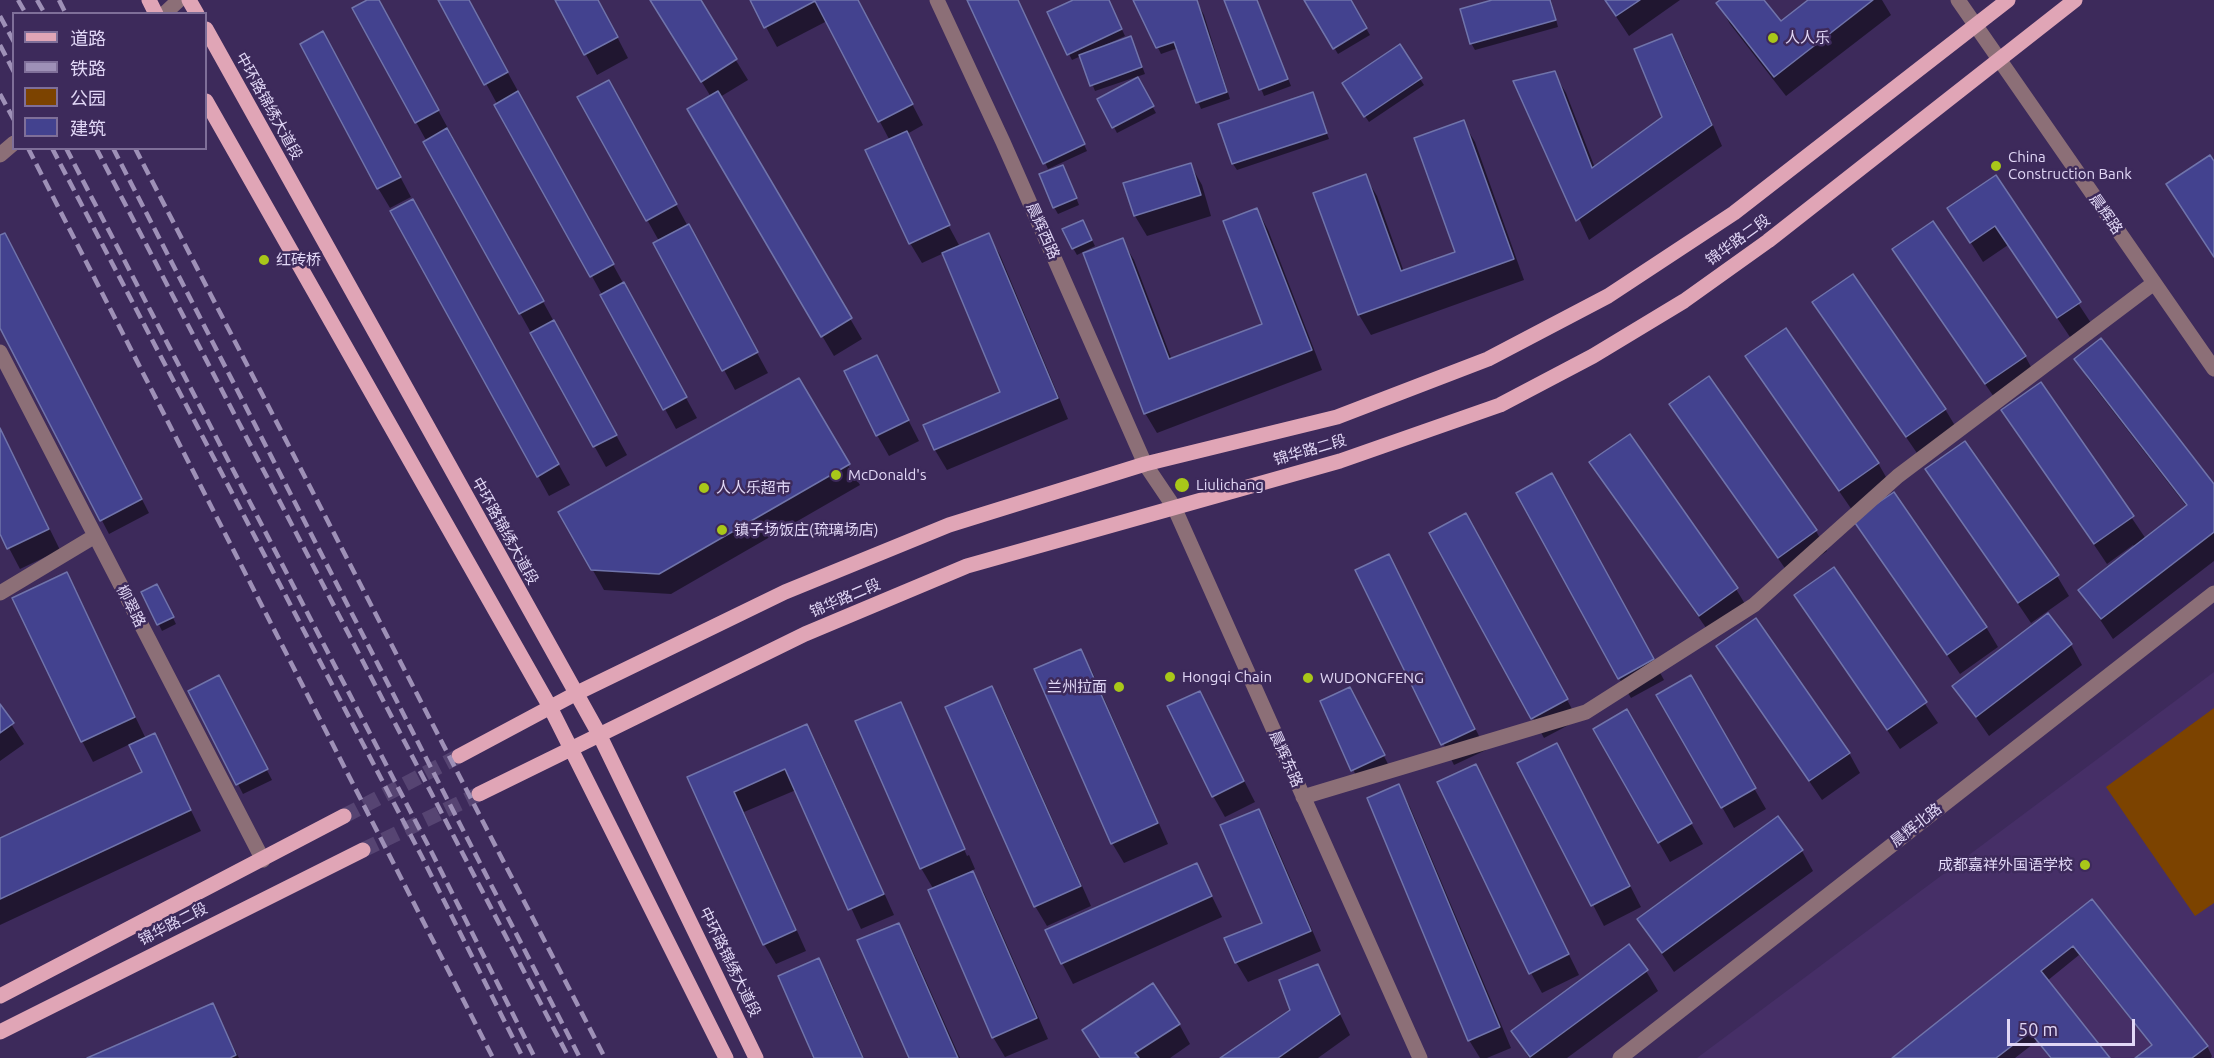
<!DOCTYPE html>
<html>
<head>
<meta charset="utf-8">
<style>
  body { margin:0 }
  #map { position:relative; width:2214px; height:1058px; overflow:hidden; background:#3d2a5b; font-family:Ubuntu,"Noto Sans SC",sans-serif }
  canvas { display:block }
  .legend { position:absolute; left:12px; top:12px; width:195px; height:138px; box-sizing:border-box; background:#3d2a5b; border:2px solid #7f6f99; margin:0; padding:8px 10px; list-style:none; font-size:18px; color:#e1d7f6 }
  .legend li { display:flex; align-items:center; gap:12px; height:30px }
  .legend b { width:30px; border:2px solid #7f6f99 }
  .scale { position:absolute; left:2007px; top:1019px; width:128px; height:27px; box-sizing:border-box; border:3px solid #e1d7f6; border-top:0; padding-left:8px; font-size:18px; line-height:21px; white-space:nowrap; color:#e1d7f6; -webkit-text-stroke:4px #3d2a5b; paint-order:stroke }
</style>
</head>
<body>
<div id="map">
<canvas width="2214" height="1058"></canvas>
<ul class="legend">
<li><b style="height:8px;background:#e0a5b6"></b>道路</li>
<li><b style="height:8px;background:#9e90b7"></b>铁路</li>
<li><b style="height:16px;background:#7c4300"></b>公园</li>
<li><b style="height:16px;background:#43428f"></b>建筑</li>
</ul>
<div class="scale">50 m</div>
</div>
<script>
const g = document.querySelector('canvas').getContext('2d');
g.lineJoin = 'round';
function fill(path, color) {
  g.fillStyle = color;
  g.fill(path, 'evenodd');
}
function shape(rows) {
  const path = new Path2D();
  for (const r of rows) {
    path.moveTo(r[0], r[1]);
    for (let i = 2; i < r.length; i += 2) path.lineTo(r[i], r[i + 1]);
  }
  return path;
}
function strokePath(path, color, width, dash) {
  g.strokeStyle = color;
  g.lineWidth = width;
  g.lineCap = dash ? 'butt' : 'round';
  g.setLineDash(dash || []);
  g.stroke(path);
}
function drawText(font, color, halo, rows, align = 'center') {
  g.font = font + ' Ubuntu,"Noto Sans SC",sans-serif';
  g.lineWidth = 5;
  g.setLineDash([]);
  g.textBaseline = 'middle';
  g.strokeStyle = halo;
  g.fillStyle = color;
  for (const [text, x, y, turn = 0] of rows) {
    g.save();
    g.translate(x, y);
    g.rotate((+turn || 0) * Math.PI / 180);
    g.textAlign = isNaN(turn) ? turn : align;
    if (halo) g.strokeText(text, 0, 0);
    g.fillText(text, 0, 0);
    g.restore();
  }
}
fill(shape([
  [2214,672,2214,1058,1697,1058]
]), '#462f67');
fill(shape([
  [2214,708,2214,903,2195,916,2106,787]
]), '#7c4300');
fill(shape([
  [370,0,377,0,387,17,627,455,606,467,425,143,427,142,416,122],
  [440,0,468,0,697,418,676,429],
  [556,0,598,0,628,58,597,75],
  [652,0,699,0,748,80,720,97,862,339,834,356,689,110,711,97],
  [751,0,858,0,923,125,907,134,948,219,945,219,960,247,988,235,1000,255,1068,419,947,470,935,450,1002,393,944,253,922,263,910,243,889,139,827,21,777,47],
  [969,0,1017,0,1087,151,1048,169],
  [1077,0,1108,0,1125,36,1105,45,1106,47,1134,45,1145,74,1095,91,1081,56,1072,60,1069,54],
  [1135,0,1196,0,1204,15,1230,99,1201,109,1178,48,1161,54],
  [1226,0,1257,0,1291,86,1264,96],
  [1305,0,1349,0,1370,35,1338,54],
  [1497,0,1551,0,1558,27,1475,50,1471,43],
  [1605,0,1680,0,1629,36],
  [1722,0,1763,0,1781,23,1811,0,1882,0,1891,15,1786,96,1730,24,1718,3],
  [1672,36,1683,56,1722,146,1589,240,1515,82,1554,73,1566,93,1595,168,1664,117],
  [1399,47,1424,85,1369,122,1347,90],
  [334,53,411,197,390,208,378,188],
  [1137,79,1156,113,1117,133,1099,99],
  [1312,94,1329,139,1237,170,1233,164],
  [579,98,620,102,768,373,735,390,655,243,659,241],
  [1463,122,1475,142,1524,280,1371,335,1359,315,1315,194,1365,176,1377,196,1404,272,1457,253],
  [1190,164,1202,185,1211,216,1147,236,1135,216],
  [1063,166,1079,205,1058,214,1054,207],
  [1995,177,2091,323,2070,337,2008,245,1983,262,1949,208],
  [1257,209,1268,230,1322,370,1157,433,1145,413,1122,240,1134,260,1172,360,1264,325],
  [424,221,570,485,549,496,538,476],
  [1086,228,1095,246,1077,255,1073,248],
  [0,237,12,248,149,513,109,534,0,325],
  [1894,250,2025,356,2036,376,1998,403],
  [1814,303,1945,409,1957,429,1919,456],
  [876,357,919,441,889,456,877,435],
  [1747,357,1878,463,1890,484,1852,510],
  [2076,359,2214,486,2214,561,2113,639,2080,590,2135,547,2133,545,2107,564,2003,410,2041,384,2146,539,2187,507,2088,379],
  [798,380,860,485,671,594,604,590,560,512],
  [1671,404,1816,531,1827,551,1791,577],
  [0,428,60,550,20,569,0,531],
  [1591,463,1736,589,1748,609,1711,635],
  [1927,469,2057,576,2069,596,2031,623],
  [1563,495,1664,680,1631,698,1619,678],
  [1855,520,1986,627,1998,647,1960,674],
  [1431,533,1477,535,1578,720,1544,738],
  [1389,556,1486,750,1454,765,1357,571],
  [1834,570,1938,723,1900,749,1796,596],
  [66,574,146,739,154,735,201,831,0,925,0,840,144,773,130,744,93,762,82,741],
  [143,592,160,592,176,624,162,631],
  [2071,645,2082,665,1989,736,1954,686],
  [1718,647,1849,753,1860,773,1822,800],
  [1081,651,1092,671,1168,844,1124,863,1112,843],
  [1690,677,1766,809,1734,828,1658,695],
  [224,687,272,780,243,794,190,691],
  [991,688,1003,708,1091,906,1047,926,1035,906],
  [1199,693,1255,802,1225,817,1213,796],
  [1355,699,1389,766,1358,780,1322,702],
  [900,704,911,723,908,723,967,856,969,855,975,869,971,871,984,893,1048,1039,1005,1057,993,1037,934,890,921,868],
  [0,707,24,744,0,761],
  [1627,712,1703,844,1670,862,1595,730],
  [807,726,818,746,894,915,861,929,796,790,744,812,806,951,776,964,764,944,689,778],
  [1520,764,1568,765,1641,907,1604,926],
  [1476,766,1579,975,1542,993,1531,973],
  [1399,786,1410,807,1511,1048,1487,1058,1480,1058,1469,1040],
  [1259,811,1270,831,1321,951,1248,982,1236,962,1264,924],
  [1802,851,1813,871,1674,972,1639,920],
  [1196,864,1222,917,1073,984,1062,963],
  [2092,901,2207,1046,2212,1056,2211,1058,2138,1058,2152,1046,2079,955,2047,981,2108,1058,2050,1058,2037,1041,2015,1058,1895,1058],
  [898,924,910,945,960,1058,911,1058],
  [818,960,830,980,864,1058,815,1058],
  [1317,966,1350,1035,1318,1058,1223,1058,1292,1011],
  [1646,971,1658,991,1567,1058,1529,1058,1513,1031],
  [212,1005,239,1058,91,1058],
  [1179,1024,1190,1044,1170,1058,1100,1058]
]), '#0007');
const building = shape([
  [367,0,379,0,439,110,415,123,352,8,367,0],
  [438,0,469,0,508,72,484,85,438,0],
  [555,0,598,0,618,37,584,55,555,0],
  [650,0,701,0,737,59,701,82,650,0],
  [750,0,858,0,913,104,878,122,815,1,764,28,750,0],
  [967,0,1018,0,1085,144,1043,164,967,0],
  [1073,0,1109,0,1122,29,1067,55,1047,12,1073,0],
  [1133,0,1197,0,1227,92,1196,103,1174,42,1156,48,1133,0],
  [1224,0,1257,0,1288,79,1259,90,1224,0],
  [1304,0,1351,0,1367,28,1333,49,1304,0],
  [1492,0,1550,0,1556,20,1470,44,1460,9,1492,0],
  [1605,0,1640,0,1616,16,1605,0],
  [1720,0,1764,0,1781,21,1808,0,1873,0,1774,77,1716,3,1720,0],
  [323,31,401,177,377,189,300,44,323,31],
  [1672,34,1712,125,1576,221,1513,81,1555,71,1592,168,1662,117,1634,49,1672,34],
  [1131,36,1142,67,1090,86,1079,55,1131,36],
  [1400,44,1422,78,1364,117,1342,83,1400,44],
  [1138,77,1154,106,1112,128,1097,99,1138,77],
  [609,80,677,204,646,221,577,97,609,80],
  [518,91,614,264,590,277,494,105,518,91],
  [718,91,852,318,821,337,687,109,718,91],
  [1313,92,1327,133,1232,164,1218,124,1313,92],
  [1464,120,1514,259,1358,315,1313,193,1366,174,1401,271,1455,252,1414,138,1464,120],
  [447,128,544,301,519,314,423,142,447,128],
  [907,131,950,225,909,244,865,150,907,131],
  [2210,155,2214,161,2214,257,2166,184,2210,155],
  [1191,163,1201,195,1134,216,1123,183,1191,163],
  [1063,165,1077,198,1053,208,1039,174,1063,165],
  [1996,175,2081,302,2057,318,1995,226,1970,243,1947,208,1996,175],
  [413,199,559,464,537,477,390,211,413,199],
  [1257,208,1312,350,1144,414,1083,253,1123,238,1169,359,1262,324,1223,221,1257,208],
  [1083,220,1092,240,1072,249,1062,229,1083,220],
  [1933,221,2026,356,1985,384,1892,249,1933,221],
  [689,224,758,352,722,371,653,243,689,224],
  [5,233,142,499,100,521,0,328,0,235,5,233],
  [989,233,1058,398,934,450,923,425,1000,392,942,253,989,233],
  [1853,274,1946,409,1906,437,1812,302,1853,274],
  [624,282,687,397,663,410,600,295,624,282],
  [554,320,617,435,593,447,530,333,554,320],
  [1786,328,1879,463,1839,491,1745,356,1786,328],
  [2101,338,2214,484,2214,532,2101,619,2078,590,2187,505,2074,359,2101,338],
  [877,355,909,420,876,436,844,371,877,355],
  [1709,376,1817,530,1778,558,1669,404,1709,376],
  [799,378,850,464,659,574,591,570,558,512,799,378],
  [2041,382,2134,516,2094,544,2001,410,2041,382],
  [0,428,49,529,7,549,0,534,0,428],
  [1630,434,1738,588,1699,616,1589,462,1630,434],
  [1965,441,2059,575,2018,603,1925,469,1965,441],
  [1552,473,1654,659,1618,679,1516,493,1552,473],
  [1894,492,1987,627,1947,655,1853,520,1894,492],
  [1466,513,1568,699,1531,719,1429,533,1466,513],
  [1389,554,1475,729,1441,745,1355,570,1389,554],
  [1834,567,1927,702,1887,730,1794,595,1834,567],
  [67,572,135,717,81,742,12,598,67,572],
  [157,584,174,617,157,625,141,592,157,584],
  [2048,613,2072,644,1976,717,1952,686,2048,613],
  [1756,618,1850,753,1809,781,1716,646,1756,618],
  [1081,649,1158,823,1111,844,1034,669,1081,649],
  [219,675,268,769,236,785,188,691,219,675],
  [1691,675,1756,788,1721,808,1656,695,1691,675],
  [992,686,1081,886,1034,907,945,707,992,686],
  [1350,687,1385,755,1351,771,1320,701,1350,687],
  [1200,691,1244,781,1212,797,1167,706,1200,691],
  [901,702,965,849,920,869,855,721,901,702],
  [0,704,14,723,0,733,0,704],
  [1627,709,1692,823,1658,843,1593,729,1627,709],
  [807,724,884,894,848,910,785,769,734,792,796,930,763,945,687,777,807,724],
  [155,733,191,810,0,899,0,838,142,772,129,745,155,733],
  [1557,743,1630,886,1591,906,1517,763,1557,743],
  [1476,764,1569,954,1529,974,1437,782,1476,764],
  [1399,784,1500,1027,1468,1041,1367,798,1399,784],
  [1259,809,1311,931,1235,963,1224,938,1262,923,1220,825,1259,809],
  [1778,816,1803,850,1662,953,1637,919,1778,816],
  [1197,863,1212,896,1061,964,1045,930,1197,863],
  [973,871,1037,1018,992,1038,928,890,973,871],
  [2092,899,2208,1046,2192,1058,2135,1058,2152,1045,2073,946,2041,971,2110,1058,2051,1058,2030,1032,1996,1058,1892,1058,2092,899],
  [899,923,958,1058,909,1058,857,940,899,923],
  [1629,944,1648,970,1530,1057,1511,1031,1629,944],
  [819,958,863,1058,814,1058,778,976,819,958],
  [1318,964,1340,1014,1278,1058,1220,1058,1290,1010,1279,980,1318,964],
  [1153,983,1180,1024,1135,1053,1139,1058,1100,1058,1082,1030,1153,983],
  [213,1003,236,1055,230,1058,87,1058,213,1003]
]);
fill(building, '#43428f');
strokePath(building, '#7074ab', 1.5);
strokePath(shape([
  [344,816,459,756],
  [363,850,479,794]
]), '#564472', 15, [15, 8]);
strokePath(shape([
  [937,0,1003,142,1145,464,1174,507,1420,1058],
  [1958,0,2214,369],
  [164,14,179,0],
  [0,155,14,143],
  [0,352,263,860],
  [0,593,95,536],
  [1303,797,1586,712,1754,605,1898,476,2154,283],
  [1620,1058,2214,593]
]), '#8c6f77', 15);
strokePath(shape([
  [149,0,156,14],
  [189,0,197,14],
  [206,29,599,734,756,1058],
  [206,101,550,707,726,1058],
  [459,756,575,694,785,592,949,525,1145,464,1337,417,1488,359,1608,296,1734,213,2008,0],
  [479,794,805,634,967,566,1340,461,1500,405,1593,356,1684,301,1768,241,2075,0],
  [0,996,344,816],
  [0,1032,363,850]
]), '#e0a5b6', 15);
strokePath(shape([
  [18,0,26,14],
  [37,0,45,14],
  [59,0,66,14],
  [0,16,14,42],
  [0,45,14,72],
  [0,94,14,120],
  [28,148,493,1058],
  [52,148,421,855,523,1058],
  [66,148,431,851,535,1058],
  [96,148,569,1058],
  [113,148,580,1058],
  [135,148,605,1058]
]), '#9e90b7', 4.5, [12, 6]);
for (const [x, y, r, color] of [
  [1773,38,6,"#a9c719"],
  [1996,166,6,"#a9c719"],
  [264,260,6,"#a9c719"],
  [836,475,6,"#a9c719"],
  [1182,485,8,"#a9c719"],
  [704,488,6,"#a9c719"],
  [722,530,6,"#a9c719"],
  [1170,677,6,"#a9c719"],
  [1308,678,6,"#a9c719"],
  [1119,687,6,"#a9c719"],
  [2085,865,6,"#a9c719"]
]) {
  const dot = new Path2D();
  dot.arc(x, y, r, 0, 2 * Math.PI);
  g.fillStyle = color;
  g.fill(dot);
  strokePath(dot, '#3d2a5b', 2);
}
drawText('15px', '#e1d7f6', '#3d2a5b', [
  ["人人乐",1785,38],
  ["China",2008,157],
  ["Construction Bank",2008,174],
  ["红砖桥",276,260],
  ["McDonald's",848,475],
  ["Liulichang",1196,485],
  ["人人乐超市",716,488],
  ["镇子场饭庄(琉璃场店)",734,530],
  ["Hongqi Chain",1182,677],
  ["WUDONGFENG",1320,678],
  ["兰州拉面",1107,687,"right"],
  ["成都嘉祥外国语学校",2073,865,"right"]
], 'left');
drawText('15px', '#e1d7f6', '#3d2a5b', [
  ["中环路锦绣大道段",269,106,61],
  ["晨辉路",2106,214,55],
  ["晨辉西路",1043,231,66],
  ["锦华路二段",1738,240,-36],
  ["锦华路二段",1310,450,-16],
  ["中环路锦绣大道段",505,531,61],
  ["锦华路二段",845,598,-23],
  ["柳翠路",131,606,63],
  ["晨辉东路",1286,759,66],
  ["晨辉北路",1916,825,-38],
  ["锦华路二段",173,924,-27],
  ["中环路锦绣大道段",730,962,64]
]);
</script>
</body>
</html>
